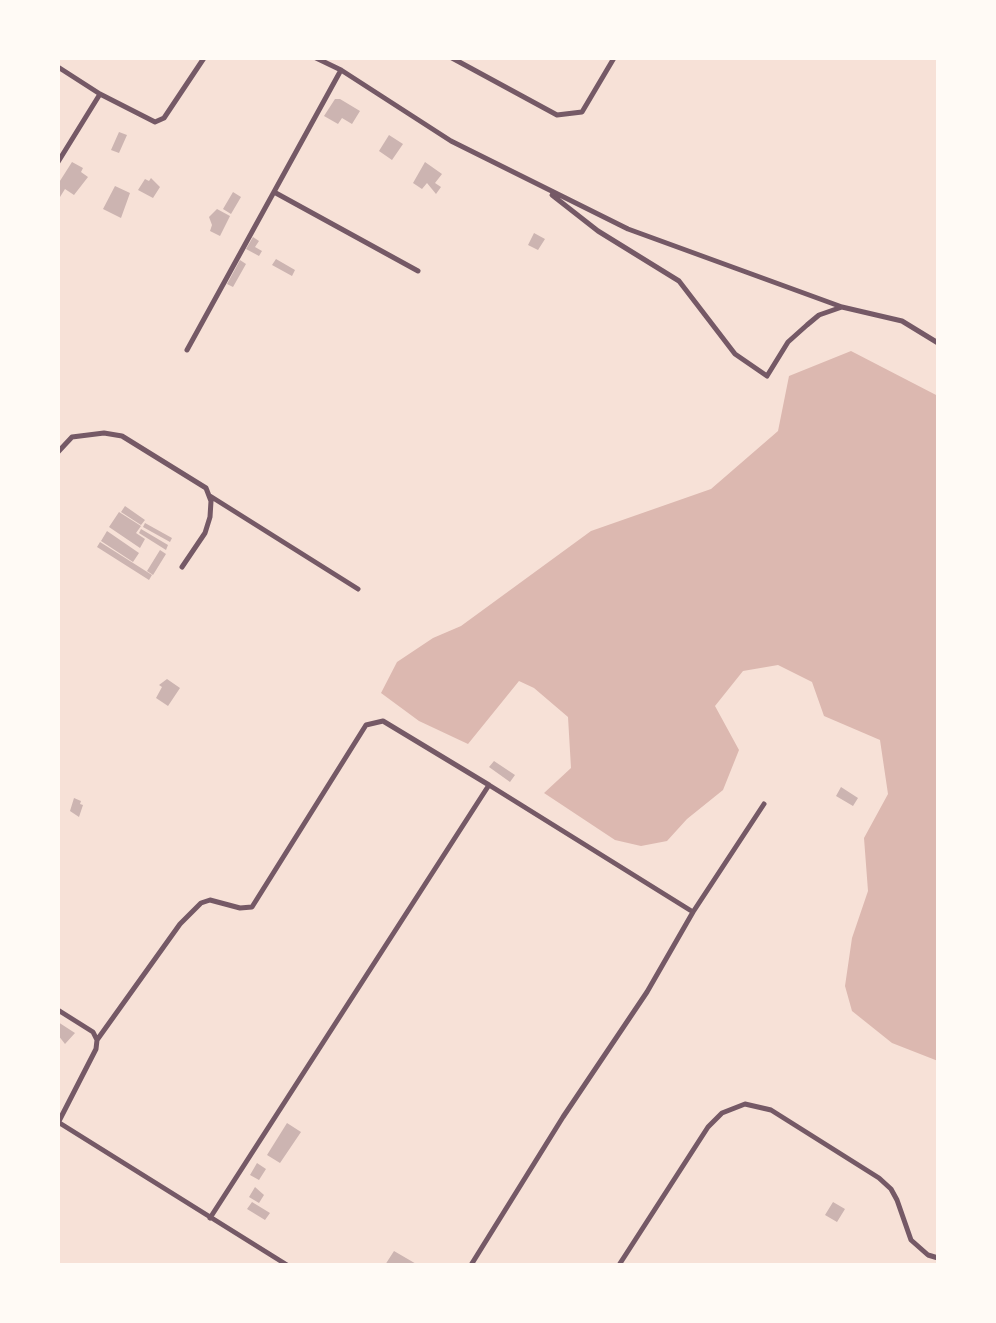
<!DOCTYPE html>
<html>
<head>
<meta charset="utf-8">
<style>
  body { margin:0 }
  #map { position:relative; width:996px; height:1323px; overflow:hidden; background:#f7e1d7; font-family:Lora,serif }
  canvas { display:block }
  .frame { position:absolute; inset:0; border:60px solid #fffaf5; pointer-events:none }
</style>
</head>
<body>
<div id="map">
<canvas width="996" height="1323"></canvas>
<div class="frame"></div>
</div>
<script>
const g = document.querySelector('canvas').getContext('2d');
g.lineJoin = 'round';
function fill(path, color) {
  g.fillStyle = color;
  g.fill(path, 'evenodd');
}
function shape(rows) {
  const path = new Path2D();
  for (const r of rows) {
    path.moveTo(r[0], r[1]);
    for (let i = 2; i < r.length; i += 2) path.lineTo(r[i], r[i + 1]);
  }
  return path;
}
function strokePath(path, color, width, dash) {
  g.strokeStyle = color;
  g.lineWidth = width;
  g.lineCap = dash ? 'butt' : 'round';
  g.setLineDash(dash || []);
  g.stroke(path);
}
fill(shape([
  [851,351,938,396,938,1061,892,1043,852,1011,845,986,852,938,868,891,864,838,888,794,880,740,824,716,812,682,778,665,743,671,715,706,739,750,723,790,687,819,667,841,641,846,615,840,544,793,571,768,568,717,534,688,519,681,468,744,419,721,381,693,397,662,433,638,461,626,591,531,711,489,778,431,789,376]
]), '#dcb8b0');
fill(shape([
  [335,99,340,99,360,111,352,124,342,118,338,124,324,116],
  [119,132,127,135,119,153,111,150],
  [389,135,403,144,392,160,379,151],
  [72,162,83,168,81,172,88,177,74,195,65,189,60,197,58,184],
  [425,162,442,174,435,183,441,187,436,194,427,183,422,189,413,183],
  [151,178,160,187,153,198,138,190,145,179,149,181],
  [115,186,130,193,121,218,103,209],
  [233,192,241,197,231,214,223,209],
  [217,209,230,216,220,236,210,231,212,225,209,217],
  [534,233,545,239,538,250,528,245],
  [253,237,259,241,255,247,262,251,259,256,246,249],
  [276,259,295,270,292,276,272,265],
  [240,260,246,264,233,287,227,284],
  [125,506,145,520,141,525,121,512],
  [119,512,141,526,136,533,145,539,140,548,109,527],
  [145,523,172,538,170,542,143,527],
  [141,529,168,545,166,550,139,533],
  [107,531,139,553,133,562,101,541],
  [100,542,152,575,149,580,97,547],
  [160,550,166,554,153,575,147,571],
  [167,679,180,688,168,706,156,698,162,687,159,685],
  [494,761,515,775,510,782,489,767],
  [841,787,858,798,853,806,836,796],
  [74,798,81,801,80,804,83,805,79,817,70,811],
  [58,1022,75,1033,65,1044,58,1035],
  [287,1123,301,1132,280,1163,267,1155],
  [257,1163,266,1169,259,1180,250,1175],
  [255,1187,264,1195,259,1203,249,1197],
  [252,1202,270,1213,265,1220,247,1209],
  [833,1202,845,1209,837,1222,825,1215],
  [394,1251,418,1265,385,1265]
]), '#ccb4b1');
strokePath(shape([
  [316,58,341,70,451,141,628,229,842,307],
  [452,58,557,115,582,112,614,58],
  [58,67,100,94,155,122,164,118,204,58],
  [58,162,100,94],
  [274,192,418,271],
  [552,195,598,231,679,281,735,354,767,376,788,342,807,325,819,315,842,307,902,321,938,343],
  [187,350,341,70],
  [58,452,72,437,104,433,122,436,206,488,211,501,210,517,205,533,182,567],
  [210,496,358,589],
  [58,1010,93,1032,97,1040,96,1049,58,1123],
  [97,1040,180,924,201,903,210,900,240,908,252,907,366,725,383,721,489,785],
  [58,1122,287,1265],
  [210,1218,489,785,693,912],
  [471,1265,563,1117,647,992,693,912,764,804],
  [619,1265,708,1127,722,1113,745,1104,771,1110,879,1178,891,1189,897,1200,911,1240,928,1255,938,1258]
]), '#755966', 5);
</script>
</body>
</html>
